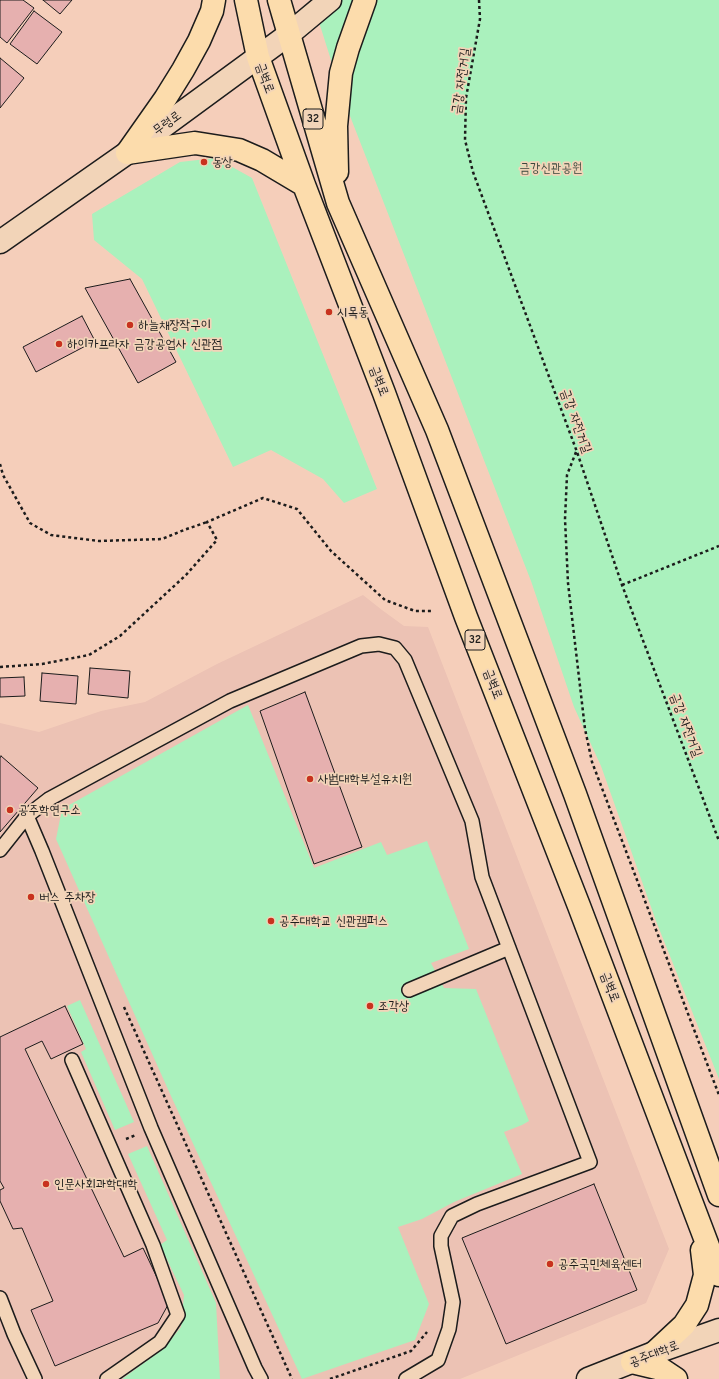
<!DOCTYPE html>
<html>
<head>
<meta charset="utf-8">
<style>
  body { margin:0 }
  canvas { display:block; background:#f5ceba }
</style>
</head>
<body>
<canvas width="719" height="1379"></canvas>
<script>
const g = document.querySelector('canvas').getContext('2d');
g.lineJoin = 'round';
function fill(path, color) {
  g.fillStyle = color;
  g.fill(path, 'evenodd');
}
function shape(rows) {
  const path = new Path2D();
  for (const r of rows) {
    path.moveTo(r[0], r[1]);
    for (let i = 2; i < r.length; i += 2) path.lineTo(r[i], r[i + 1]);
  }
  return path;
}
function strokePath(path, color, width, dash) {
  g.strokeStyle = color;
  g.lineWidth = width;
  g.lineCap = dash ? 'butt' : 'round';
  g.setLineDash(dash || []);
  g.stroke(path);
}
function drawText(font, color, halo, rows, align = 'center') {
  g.font = font + ' "Comic Neue","Poor Story",sans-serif';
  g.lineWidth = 3.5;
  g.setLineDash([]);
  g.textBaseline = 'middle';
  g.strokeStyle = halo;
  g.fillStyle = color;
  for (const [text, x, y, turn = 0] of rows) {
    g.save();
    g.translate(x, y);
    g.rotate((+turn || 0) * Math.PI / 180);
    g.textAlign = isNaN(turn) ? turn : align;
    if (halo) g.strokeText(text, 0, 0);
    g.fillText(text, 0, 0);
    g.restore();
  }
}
fill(shape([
  [363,595,382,610,404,626,428,627,669,1249,646,1303,460,1379,0,1379,0,723,39,732,101,711,145,702,217,664]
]), '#ecc2b4');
fill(shape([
  [312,0,719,0,719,1079,656,921,601,766,574,707,531,581,343,98],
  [216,158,252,178,377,489,344,503,323,479,271,450,233,467,142,279,94,240,92,214,180,162],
  [248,705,314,868,381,842,387,855,427,841,469,949,431,963,444,988,476,989,529,1121,522,1125,504,1132,522,1174,454,1202,422,1219,398,1227,429,1304,415,1340,302,1379,171,1096,56,839,62,809],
  [80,1000,134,1122,115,1130,81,1052,86,1049,67,1006],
  [147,1146,216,1303,220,1379,122,1379,163,1349,181,1327,184,1295,160,1245,167,1240,128,1154]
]), '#aaf1bd');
const building = shape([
  [0,0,23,0,34,8,7,43,0,37,0,0],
  [43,0,72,0,60,14,43,0],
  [34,11,62,32,37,64,10,44,34,11],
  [0,58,24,78,0,108,0,58],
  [130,279,176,362,138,383,85,288,130,279],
  [82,316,95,341,36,372,23,347,82,316],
  [90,668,130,671,128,698,88,694,90,668],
  [42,673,78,676,76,704,40,701,42,673],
  [24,677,25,696,0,697,0,678,24,677],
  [305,692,362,847,314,864,260,711,305,692],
  [1,756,38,788,0,832,0,758,1,756],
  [65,1006,83,1044,51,1059,42,1041,25,1049,124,1257,143,1248,169,1303,158,1323,55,1366,31,1310,53,1301,22,1228,13,1229,0,1201,0,1190,4,1188,0,1181,0,1037,65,1006],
  [594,1184,637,1290,506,1344,462,1238,594,1184]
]);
fill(building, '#e6b0af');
strokePath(building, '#1c1c1c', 1);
const lane = shape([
  [27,816,42,851,151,1128,255,1368,261,1379],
  [0,850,27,816,49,799,230,701,361,646,379,644,395,648,405,660,472,821,482,877,590,1162,477,1204,452,1216,441,1236,441,1246,453,1302,449,1329,438,1360,406,1379],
  [409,990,509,948],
  [72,1060,153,1245,178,1315,160,1342,107,1379],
  [0,1298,14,1334,35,1379]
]);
const secondary = shape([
  [0,242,127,153,288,35,330,0],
  [588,1379,654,1353,719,1330]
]);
const primary = shape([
  [246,0,258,57,304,185,384,393,466,617,579,906,719,1275],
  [279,0,338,203,437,430,575,794,719,1195],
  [127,153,195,143,239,150,262,160,304,185],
  [127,153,165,99,183,70,199,41,212,11,214,0],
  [337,172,336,126,341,73,348,48,365,0],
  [654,1353,684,1325,697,1305,705,1275,702,1250],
  [632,1362,661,1369,676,1379]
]);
strokePath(lane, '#1c1c1c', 16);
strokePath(secondary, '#1c1c1c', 25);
strokePath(primary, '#1c1c1c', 25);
strokePath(shape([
  [479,0,480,19,466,98,465,140,473,172,577,452,622,585,719,841],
  [576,452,567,475,565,519,568,583,585,729,592,762,719,1095],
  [0,464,3,475,30,523,51,535,99,541,162,539,184,530,207,522],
  [622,585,719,546],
  [0,667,42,664,89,655,120,636,186,575,217,540,207,522,263,498,297,509,331,551,385,600,415,611,432,611],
  [124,1007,292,1379],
  [126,1139,136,1135],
  [330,1379,411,1351,427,1332]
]), '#1c1c1c', 2.5, [3, 3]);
strokePath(lane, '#f2d4b8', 13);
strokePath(secondary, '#f2d4b8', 22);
strokePath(primary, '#fcdcac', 22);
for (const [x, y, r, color] of [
  [204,162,4,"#c8321e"],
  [329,312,4,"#c8321e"],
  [130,325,4,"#c8321e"],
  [59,344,4,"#c8321e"],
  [310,779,4,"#c8321e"],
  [10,810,4,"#c8321e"],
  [31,897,4,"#c8321e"],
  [271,921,4,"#c8321e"],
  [370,1006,4,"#c8321e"],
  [46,1184,4,"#c8321e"],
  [550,1264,4,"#c8321e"]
]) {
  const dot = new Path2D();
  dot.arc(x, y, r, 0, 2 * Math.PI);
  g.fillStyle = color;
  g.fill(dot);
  strokePath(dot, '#f2d4b8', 1.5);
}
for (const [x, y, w] of [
  [313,119,20],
  [475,640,20]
]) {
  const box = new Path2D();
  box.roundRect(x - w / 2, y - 10, w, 20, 3);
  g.fillStyle = '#f2d4b8';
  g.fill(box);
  strokePath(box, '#1c1c1c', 1);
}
drawText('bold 12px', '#1c1c1c', null, [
  ["32",313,119],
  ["32",475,640]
]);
drawText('13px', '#1c1c1c', '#f2d4b8', [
  ["금벽로",265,78,70],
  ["금강 자전거길",461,81,-82],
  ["무령로",167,123,-36],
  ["금벽로",379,381,69],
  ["금강 자전거길",576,421,70],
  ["금벽로",493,684,69],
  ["금강 자전거길",686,725,69],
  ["금벽로",610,987,69],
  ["공주대학로",654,1354,-21]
]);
drawText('13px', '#1c1c1c', '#f2d4b8', [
  ["동상",212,162],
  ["시목동",337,312],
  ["하늘채장작구이",138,325],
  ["하이카프라자 금강공업사 신관점",67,344],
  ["사범대학부설유치원",318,779],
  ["공주학연구소",18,810],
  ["버스 주차장",39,897],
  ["공주대학교 신관캠퍼스",279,921],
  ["조각상",378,1006],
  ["인문사회과학대학",54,1184],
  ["공주국민체육센터",558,1264]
], 'left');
drawText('13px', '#38473c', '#f2d4b8', [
  ["금강신관공원",551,168]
]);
</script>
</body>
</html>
